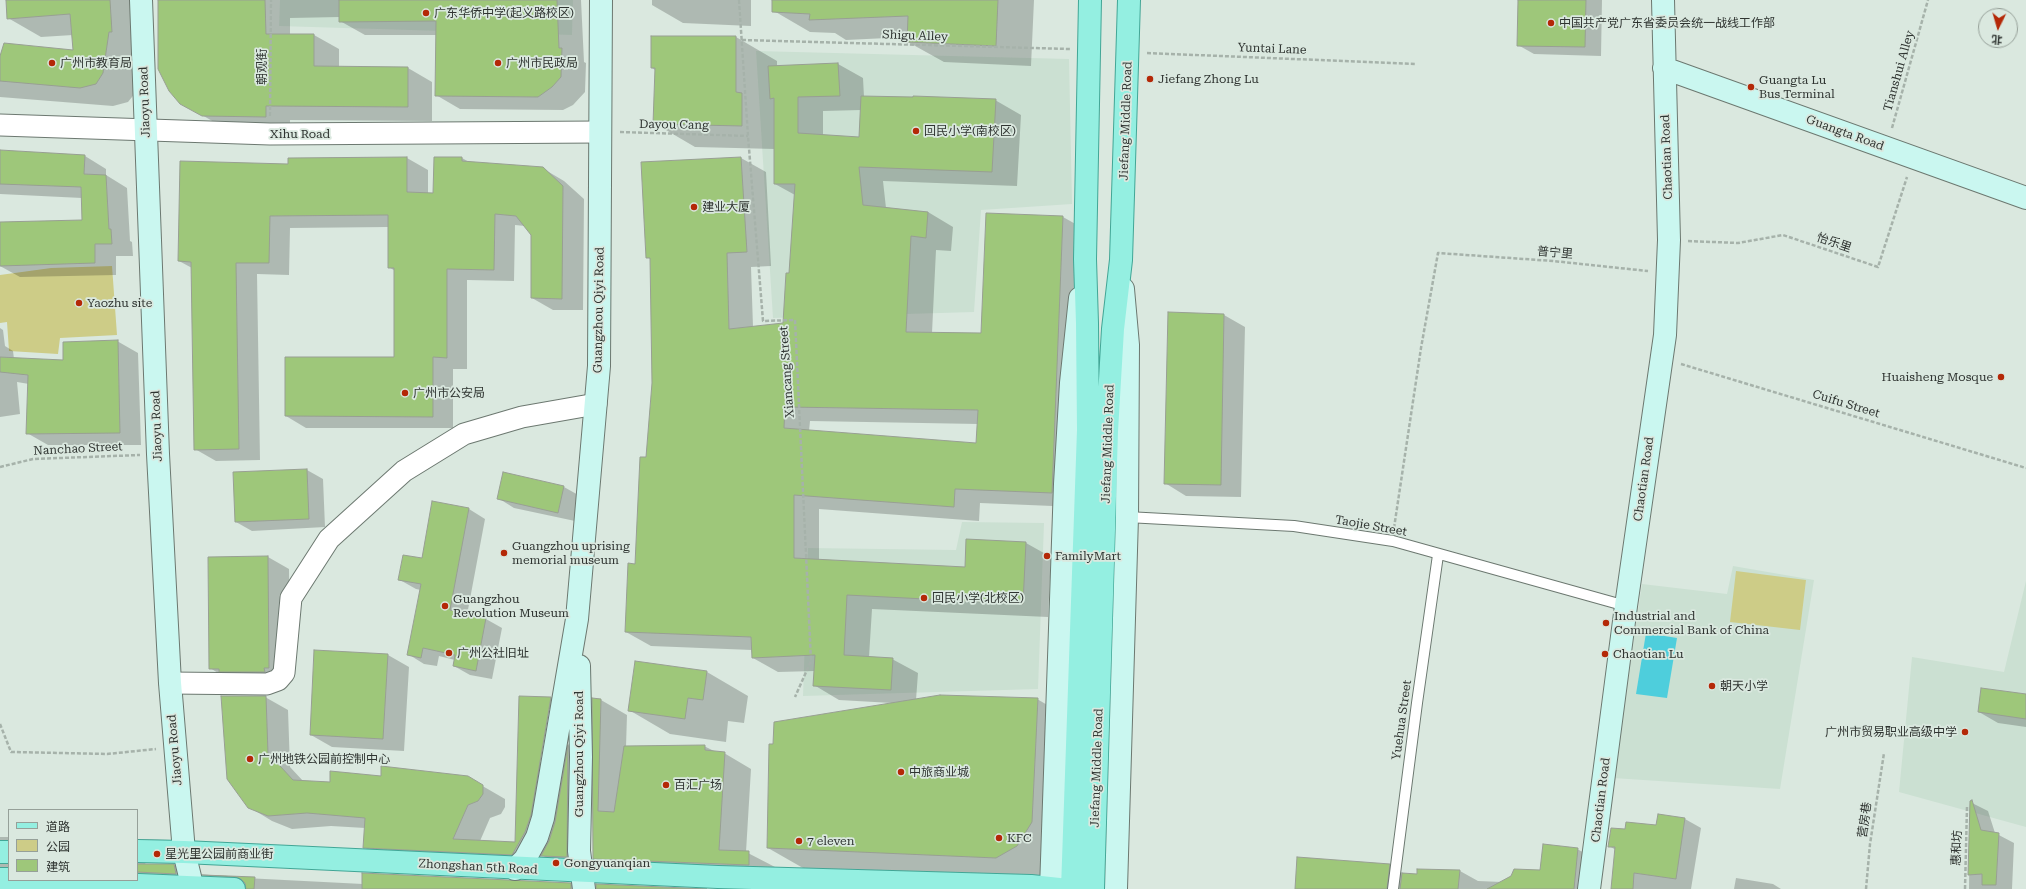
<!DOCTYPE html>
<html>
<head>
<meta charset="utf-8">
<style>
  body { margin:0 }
  #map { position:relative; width:2026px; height:889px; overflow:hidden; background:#dae8df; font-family:"Roboto Serif","Noto Sans SC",serif }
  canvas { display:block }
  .legend { position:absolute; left:8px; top:809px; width:130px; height:72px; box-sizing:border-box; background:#dae8df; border:1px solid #96a099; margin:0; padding:5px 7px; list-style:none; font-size:12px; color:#2f3431 }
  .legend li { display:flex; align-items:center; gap:8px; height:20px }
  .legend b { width:20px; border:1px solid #96a099 }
  .north { position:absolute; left:1978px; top:8px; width:40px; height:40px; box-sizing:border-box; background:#dae8df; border:1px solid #96a099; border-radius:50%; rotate:185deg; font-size:11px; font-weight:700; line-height:16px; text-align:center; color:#2f3431 }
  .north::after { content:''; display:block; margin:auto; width:14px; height:18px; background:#b42807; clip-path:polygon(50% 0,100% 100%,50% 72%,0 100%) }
</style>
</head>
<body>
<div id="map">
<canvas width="2026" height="889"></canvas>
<ul class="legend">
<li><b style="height:5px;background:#94efe1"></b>道路</li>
<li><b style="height:11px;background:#cdcc87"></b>公园</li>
<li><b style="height:11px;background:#9ec77a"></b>建筑</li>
</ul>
<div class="north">北</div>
</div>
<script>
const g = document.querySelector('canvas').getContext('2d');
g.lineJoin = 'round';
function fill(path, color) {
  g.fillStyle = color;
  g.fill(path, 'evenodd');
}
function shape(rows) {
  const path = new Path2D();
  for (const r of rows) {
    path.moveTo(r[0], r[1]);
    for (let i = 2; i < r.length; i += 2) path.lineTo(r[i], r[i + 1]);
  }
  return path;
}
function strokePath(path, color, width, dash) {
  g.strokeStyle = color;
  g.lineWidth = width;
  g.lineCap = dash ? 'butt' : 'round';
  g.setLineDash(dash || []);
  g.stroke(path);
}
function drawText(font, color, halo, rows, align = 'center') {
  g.font = font + ' "Roboto Serif","Noto Sans SC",serif';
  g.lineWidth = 3.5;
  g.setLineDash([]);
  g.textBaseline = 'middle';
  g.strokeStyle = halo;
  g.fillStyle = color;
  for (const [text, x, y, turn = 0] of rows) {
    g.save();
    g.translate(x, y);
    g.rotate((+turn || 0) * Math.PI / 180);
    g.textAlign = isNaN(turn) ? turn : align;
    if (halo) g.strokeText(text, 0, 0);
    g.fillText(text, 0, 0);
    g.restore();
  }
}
fill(shape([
  [280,0,573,0,572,35,279,26],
  [756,51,1069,59,1072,204,981,210,974,312,773,318],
  [962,522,1044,523,1038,689,803,696,808,548,956,550],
  [1733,566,1814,580,1780,789,1613,778,1642,584,1727,594],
  [2026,581,2026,827,1899,792,1912,657,2004,672]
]), '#cbe0d2');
fill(shape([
  [112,266,117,335,60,338,58,354,9,351,7,322,0,323,0,275,51,268],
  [1736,571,1806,580,1800,630,1730,622]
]), '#cdcc87');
fill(shape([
  [1646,633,1677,638,1667,698,1636,694]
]), '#4ecedc');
fill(shape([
  [7,0,141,0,136,92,128,102,113,106,0,97,0,54,74,51,73,35,41,37,8,18],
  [159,0,581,0,584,62,586,63,585,92,573,105,563,110,460,109,436,95,437,35,365,35,340,21,340,17,290,18,290,35,314,35,339,49,339,67,408,68,432,82,432,121,290,120,290,130,228,130,181,103],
  [652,0,751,0,751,26,683,23,652,5],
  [774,0,1034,0,1031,66,944,62,908,42,908,37,846,40,835,33,810,32,774,11],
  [1519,0,1602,0,1601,56,1534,54,1518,45],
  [652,37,736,37,777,61,777,66,838,64,863,78,864,97,995,100,1021,115,1017,186,883,181,886,208,928,212,953,227,951,251,936,250,932,333,982,334,987,214,1063,217,1088,231,1077,507,980,503,979,521,819,509,819,561,966,568,1026,543,1051,557,1048,617,872,609,869,657,892,659,918,673,916,700,1037,699,1094,732,1073,878,824,880,768,848,774,745,892,703,839,700,814,685,815,671,778,672,753,658,752,650,651,646,626,632,636,565,653,383,651,259,647,257,642,163,741,158,766,172,771,266,751,267,753,327,784,324,790,274,795,195,775,184,775,149,695,147,654,123,655,70,652,68],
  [861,110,860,139,823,136,823,111],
  [810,421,978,424,977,444,809,431],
  [0,151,85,156,106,169,106,175,127,188,130,241,132,242,133,256,116,256,116,275,20,277,0,266,0,223,83,221,82,198,0,194],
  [407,158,428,170,428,193,434,194,435,158,462,158,469,162,542,168,564,181,584,199,583,310,553,310,532,298,532,235,525,226,515,225,514,281,467,280,467,369,453,369,453,428,306,428,286,416,395,358,395,271,389,267,389,227,290,228,289,275,257,274,260,460,216,461,195,449,192,268,179,261,289,165,289,159],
  [1224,315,1245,327,1241,497,1186,496,1165,483],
  [0,328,3,330,5,346,13,351,14,359,64,361,117,341,138,353,141,445,48,445,27,433,29,384,17,382,20,414,0,417],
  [307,470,323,479,325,527,252,531,236,522],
  [504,473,564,487,580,496,575,521,514,508,498,498],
  [433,502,469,509,485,519,467,615,486,619,502,628,492,679,470,675,454,666,455,660,439,656,437,666,424,664,408,654,421,590,416,589,400,580,422,559],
  [268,557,289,569,290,680,231,681,210,668],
  [388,655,409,667,404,751,332,747,311,735],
  [707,672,748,696,744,723,728,721,726,742,670,734,629,710],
  [2026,695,2026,727,1998,723,1979,712],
  [222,697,265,697,288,710,290,767,304,782,331,783,331,773,382,777,382,767,467,777,505,799,505,807,501,814,490,818,480,841,516,843,520,697,551,698,573,711,567,745,589,758,588,869,563,868,542,855,534,867,387,860,364,847,365,828,331,826,292,829,272,821,249,807,228,779],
  [548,709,550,709,541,762,539,762],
  [601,700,627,715,626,747,704,746,716,752,724,753,751,769,746,852,775,867,775,880,620,873,594,858],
  [1970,802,1988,811,1995,833,2014,843,2012,889,1969,889],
  [1659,815,1685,819,1701,828,1691,889,1613,889,1616,850,1609,846,1626,830,1657,827],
  [0,837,9,837,9,880,0,889],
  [137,839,170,840,189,851,147,857,145,865,174,865,195,878,137,880],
  [1577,849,1596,859,1593,889,1296,889,1389,865,1405,874,1417,875,1460,871,1478,881,1502,882,1540,871],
  [206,876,363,884,570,884,580,889,247,889,225,886],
  [1736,878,1773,884,1781,889,1734,889]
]), '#0003');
const building = shape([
  [6,0,110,0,112,32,109,32,103,73,96,84,80,88,0,81,0,56,4,43,73,50,70,14,7,19,6,0],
  [158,0,265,0,266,34,314,34,314,66,408,67,408,107,266,106,266,117,202,116,180,104,169,91,158,69,158,0],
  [339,0,557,0,559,48,562,48,561,77,552,87,538,97,435,96,436,21,339,22,339,0],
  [772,0,998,0,996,46,907,42,908,16,809,20,810,14,772,12,772,0],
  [1518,0,1586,0,1585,47,1517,46,1518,0],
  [651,36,736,36,736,92,742,93,742,126,653,124,655,68,651,68,651,36],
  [838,63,840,96,798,97,798,133,859,137,861,96,913,97,913,96,996,99,992,172,859,167,863,205,928,212,926,238,911,236,906,332,981,333,986,213,1063,216,1052,493,955,489,954,507,794,495,794,558,965,567,966,539,1026,542,1023,604,847,595,844,655,893,658,891,690,813,686,815,655,752,658,751,637,625,632,628,563,635,564,640,457,646,457,652,383,650,258,646,258,641,162,741,157,747,252,727,253,729,329,783,323,786,273,789,273,795,184,774,184,774,98,770,99,768,66,838,63],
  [785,407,978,410,976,443,784,428,785,407],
  [0,150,85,155,84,174,106,175,109,229,111,229,112,244,95,244,95,263,0,266,0,222,82,220,81,187,0,184,0,150],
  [407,157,407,192,433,193,434,157,462,157,462,161,543,167,563,186,562,299,531,298,531,235,516,216,495,214,494,270,447,269,447,358,433,357,433,417,285,416,285,357,394,357,394,268,388,268,388,215,270,216,269,263,236,263,239,449,194,450,191,262,178,261,180,161,288,164,288,158,407,157],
  [1168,312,1224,314,1221,485,1164,484,1168,312],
  [118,340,120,433,26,434,28,375,0,372,0,357,63,360,63,342,118,340],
  [307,469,309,519,235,522,233,472,307,469],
  [503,472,564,486,558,513,497,499,503,472],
  [432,501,469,508,450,610,486,618,476,671,453,666,455,655,423,648,421,658,407,655,421,584,398,580,403,555,422,558,432,501],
  [268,556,269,668,264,668,265,672,219,672,219,669,209,669,208,557,268,556],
  [314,650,388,654,383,739,310,735,314,650],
  [635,661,707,671,703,700,688,698,685,719,628,711,635,661],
  [1981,688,2026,694,2026,719,1978,712,1981,688],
  [940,695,1038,698,1032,822,1017,846,996,858,767,848,769,744,773,744,774,722,940,695],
  [221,696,266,696,268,753,293,780,330,782,330,771,381,776,381,766,468,776,483,785,483,794,478,801,468,805,453,839,515,842,519,696,551,697,531,815,525,832,512,855,363,848,365,818,307,813,268,816,248,808,227,779,221,696],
  [592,698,601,699,598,811,614,812,624,746,705,745,705,750,725,752,719,850,749,851,749,865,593,859,592,698],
  [568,745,567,857,541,856,549,841,555,822,568,745],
  [1972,800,1981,830,1999,833,1996,885,1982,885,1982,874,1968,875,1970,801,1972,800],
  [1658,814,1685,818,1676,879,1634,873,1633,889,1611,889,1615,847,1608,847,1611,828,1625,829,1626,822,1656,825,1658,814],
  [1543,844,1578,848,1574,889,1487,889,1511,876,1514,869,1540,870,1543,844],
  [1297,857,1390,864,1387,889,1295,889,1297,857],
  [137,864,174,864,176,874,137,872,137,864],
  [1417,869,1460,870,1458,889,1400,889,1402,873,1417,874,1417,869],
  [362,873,571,883,571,889,362,889,362,873],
  [202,875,255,877,254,889,246,889,245,883,241,879,235,877,202,875],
  [596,884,707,889,596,889,596,884]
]);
fill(building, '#9ec77a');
strokePath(building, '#989f93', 1);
const lane = shape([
  [1127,517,1294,526,1393,541,1626,606],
  [1393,889,1417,703,1438,555]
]);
const street = shape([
  [0,125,270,134,600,132],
  [170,683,267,684,278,680,284,673,291,598,329,539,404,471,464,434,522,417,596,404]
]);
const secondary = shape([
  [141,0,158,454,170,683,184,852,193,889],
  [1664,68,2026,198],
  [579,666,581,757,579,851,584,889],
  [515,869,525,859,537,837,543,818,577,619,599,366,601,0],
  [1051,889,1065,484,1071,383,1080,298],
  [1116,889,1127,517,1128,345,1123,289],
  [1589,889,1626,606,1665,335,1669,240,1663,0]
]);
const primary = shape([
  [137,851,184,852,718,877,1031,886,1059,889],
  [0,852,9,852],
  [0,879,9,879],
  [20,880,234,889],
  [1072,889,1088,430,1087,323,1085,259,1090,0],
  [1093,889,1107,431,1113,329,1121,260,1129,0]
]);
strokePath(lane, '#6c7870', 12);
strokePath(street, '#6c7870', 23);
strokePath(secondary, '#6c7870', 24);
strokePath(primary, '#42a696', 24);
strokePath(shape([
  [739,0,748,136,763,321,795,320,811,661,795,697],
  [742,40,1070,49],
  [1147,53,1416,64],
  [270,116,271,0],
  [1892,128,1928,0],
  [620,132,748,136],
  [1688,241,1738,243,1783,235,1878,267,1907,177],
  [1681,364,2026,468],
  [0,467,33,459,140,455],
  [1394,528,1421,348,1438,253,1553,261,1648,271],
  [0,724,11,752,107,754,156,749],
  [1866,889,1870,844,1884,753],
  [1965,889,1967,807]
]), '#a6b2aa', 2.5, [4, 2]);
strokePath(lane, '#fff', 10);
strokePath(street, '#fff', 21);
strokePath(secondary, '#caf7f0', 22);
strokePath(primary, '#94efe1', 22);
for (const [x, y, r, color] of [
  [426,13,4,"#b42807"],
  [1551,23,4,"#b42807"],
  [52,63,4,"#b42807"],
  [498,63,4,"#b42807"],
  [1150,79,4,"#b42807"],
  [1751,87,4,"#b42807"],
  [916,131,4,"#b42807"],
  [694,207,4,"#b42807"],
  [79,303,4,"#b42807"],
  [2001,377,4,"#b42807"],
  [405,393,4,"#b42807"],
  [504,553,4,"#b42807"],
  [1047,556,4,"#b42807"],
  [924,598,4,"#b42807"],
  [445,606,4,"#b42807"],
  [1606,623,4,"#b42807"],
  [449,653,4,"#b42807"],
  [1605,654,4,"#b42807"],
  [1712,686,4,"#b42807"],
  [1965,732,4,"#b42807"],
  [250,759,4,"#b42807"],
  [901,772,4,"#b42807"],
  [666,785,4,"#b42807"],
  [999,838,4,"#b42807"],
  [799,841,4,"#b42807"],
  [157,854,4,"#b42807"],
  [556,863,4,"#b42807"]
]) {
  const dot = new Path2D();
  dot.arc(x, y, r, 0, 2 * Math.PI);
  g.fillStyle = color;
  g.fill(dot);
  strokePath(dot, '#dae8df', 1.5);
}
drawText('12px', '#2f3431', '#dae8df', [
  ["广东华侨中学(起义路校区)",434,13],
  ["中国共产党广东省委员会统一战线工作部",1559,23],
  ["广州市教育局",60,63],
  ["广州市民政局",506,63],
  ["Jiefang Zhong Lu",1158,79],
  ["Guangta Lu",1759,80],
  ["Bus Terminal",1759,94],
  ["回民小学(南校区)",924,131],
  ["建业大厦",702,207],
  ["Yaozhu site",87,303],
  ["Huaisheng Mosque",1993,377,"right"],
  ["广州市公安局",413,393],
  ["Guangzhou uprising",512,546],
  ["memorial museum",512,560],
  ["FamilyMart",1055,556],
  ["回民小学(北校区)",932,598],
  ["Guangzhou",453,599],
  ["Revolution Museum",453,613],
  ["Industrial and",1614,616],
  ["Commercial Bank of China",1614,630],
  ["广州公社旧址",457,653],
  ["Chaotian Lu",1613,654],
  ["朝天小学",1720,686],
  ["广州市贸易职业高级中学",1957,732,"right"],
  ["广州地铁公园前控制中心",258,759],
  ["中旅商业城",909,772],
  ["百汇广场",674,785],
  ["KFC",1007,838],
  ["7 eleven",807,841],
  ["星光里公园前商业街",165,854],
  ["Gongyuanqian",564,863]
], 'left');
drawText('12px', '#2f3431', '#dae8df', [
  ["Shigu Alley",915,36,2],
  ["Yuntai Lane",1272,49,2],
  ["朝观街",262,67,-90],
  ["Tianshui Alley",1899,71,-74],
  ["Jiaoyu Road",145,102,-92],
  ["Jiefang Middle Road",1126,121,-88],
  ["Dayou Cang",674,125,1],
  ["Guangta Road",1845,133,20],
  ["Xihu Road",300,134],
  ["Chaotian Road",1667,157,-92],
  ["怡乐里",1834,243,19],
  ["普宁里",1555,253,5],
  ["Guangzhou Qiyi Road",599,310,-89],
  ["Xiancang Street",787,372,-94],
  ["Cuifu Street",1846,404,17],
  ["Jiaoyu Road",157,426,-92],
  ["Jiefang Middle Road",1108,444,-88],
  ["Nanchao Street",78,449,-3],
  ["Chaotian Road",1644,479,-82],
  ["Taojie Street",1371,526,10],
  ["Yuehua Street",1402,720,-82],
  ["Jiaoyu Road",175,750,-95],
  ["Guangzhou Qiyi Road",579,754,-90],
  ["Jiefang Middle Road",1097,768,-88],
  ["Chaotian Road",1601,800,-83],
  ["营房巷",1865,820,-82],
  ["惠和坊",1957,848,-88],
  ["Zhongshan 5th Road",478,867,3]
]);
</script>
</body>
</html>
